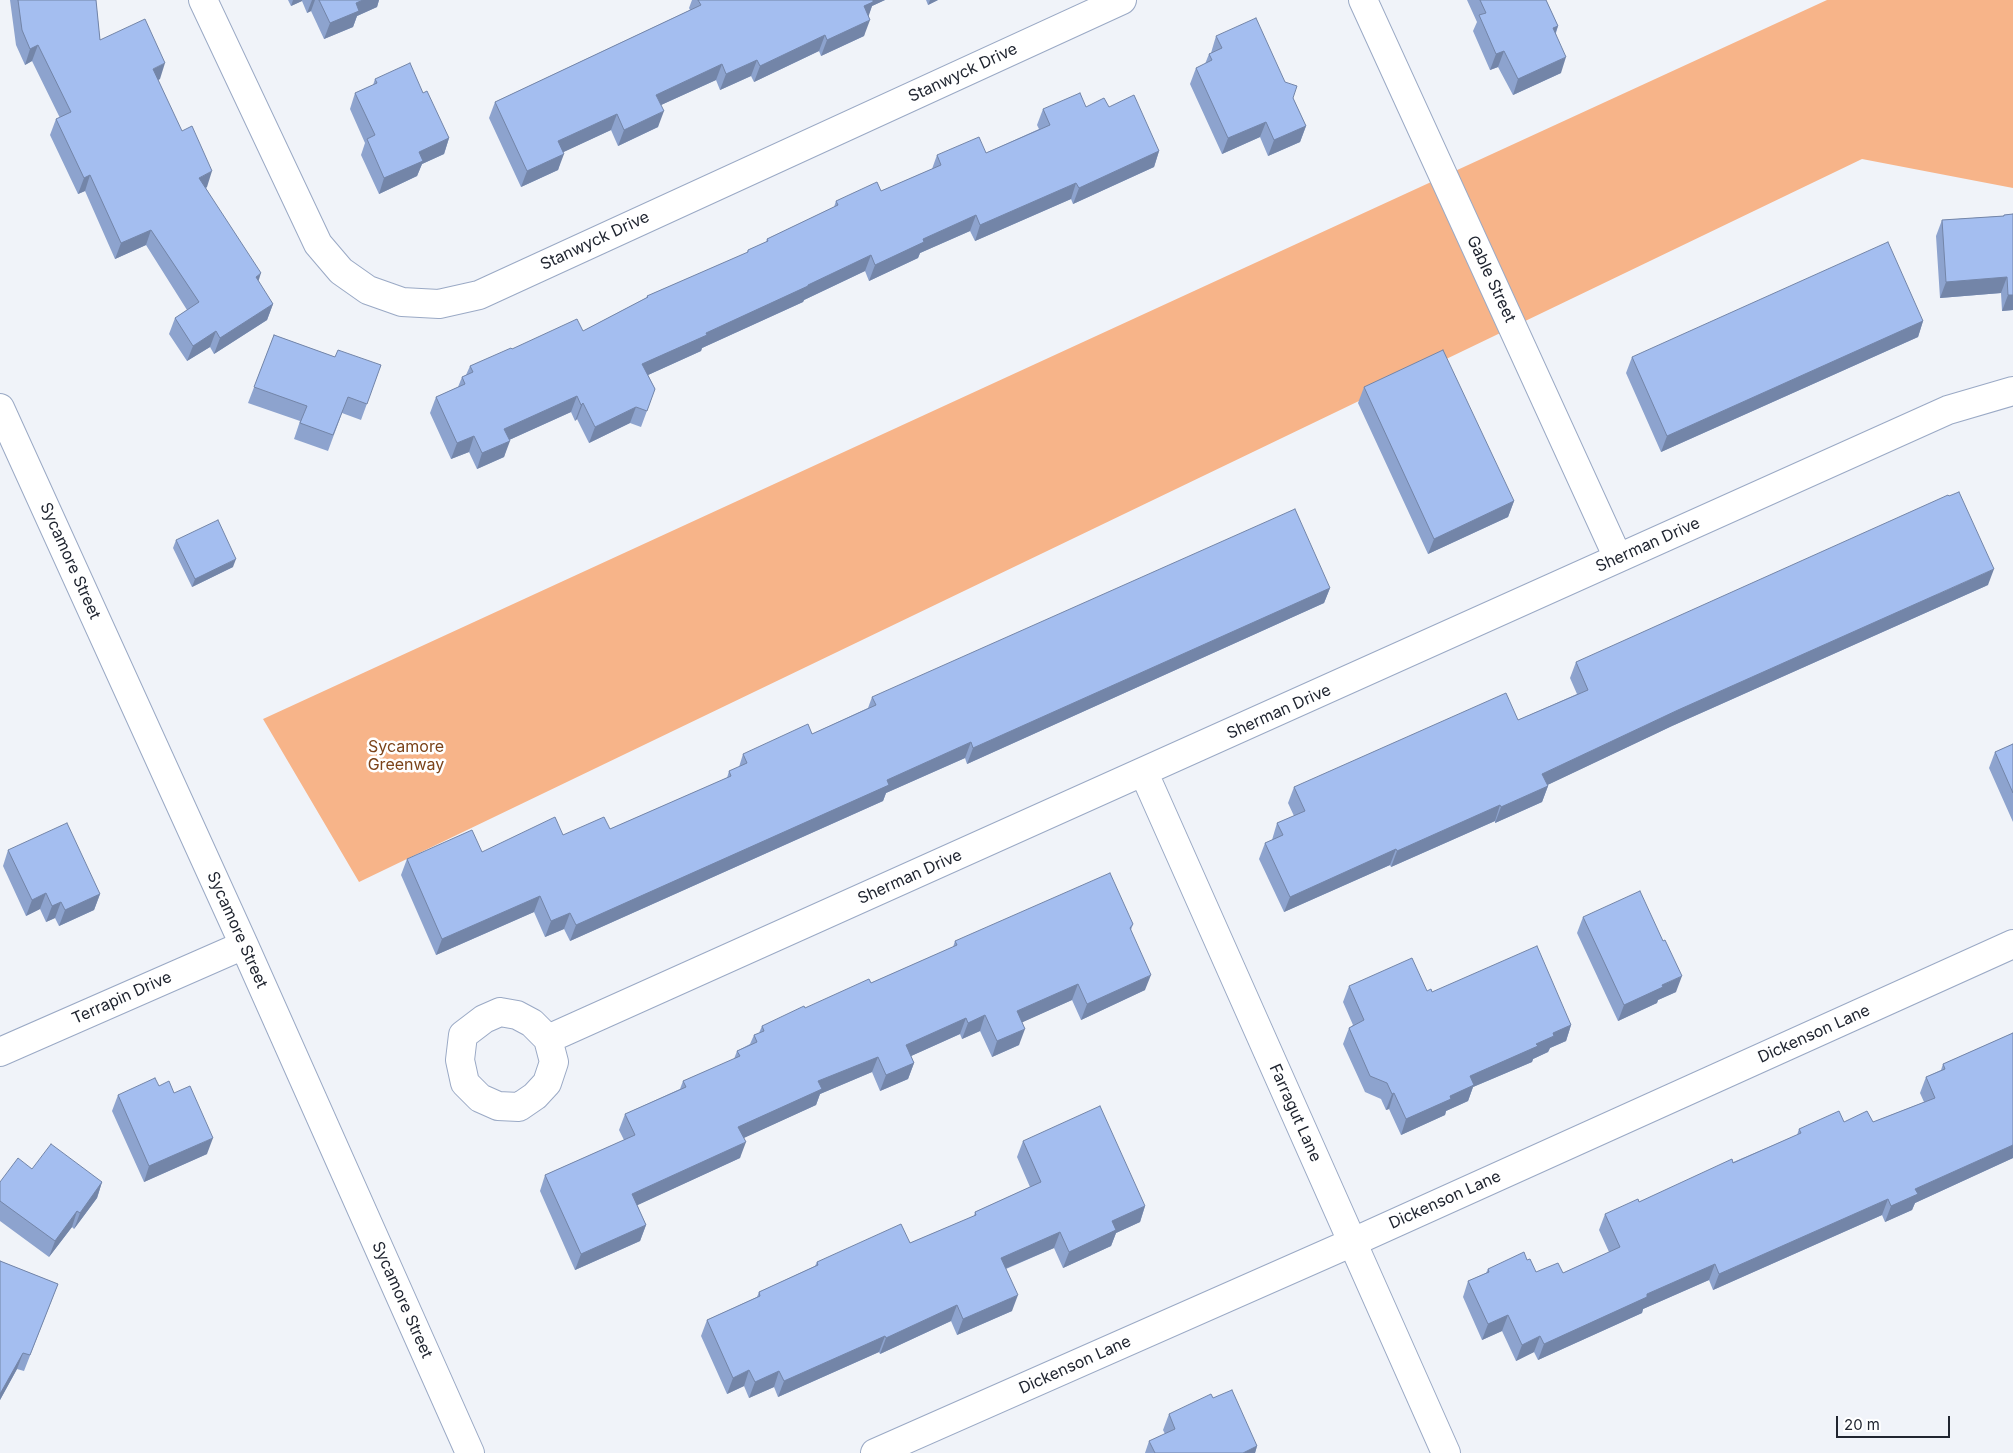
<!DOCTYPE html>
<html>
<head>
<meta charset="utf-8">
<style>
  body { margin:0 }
  #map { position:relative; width:2013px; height:1453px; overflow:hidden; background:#f0f3f9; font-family:Inter,sans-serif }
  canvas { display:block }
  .scale { position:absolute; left:1836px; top:1416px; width:114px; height:22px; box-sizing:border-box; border:2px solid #202530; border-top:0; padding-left:6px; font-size:15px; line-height:18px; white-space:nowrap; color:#202530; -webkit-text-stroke:4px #fff; paint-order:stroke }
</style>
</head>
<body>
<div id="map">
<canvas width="2013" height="1453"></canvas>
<div class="scale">20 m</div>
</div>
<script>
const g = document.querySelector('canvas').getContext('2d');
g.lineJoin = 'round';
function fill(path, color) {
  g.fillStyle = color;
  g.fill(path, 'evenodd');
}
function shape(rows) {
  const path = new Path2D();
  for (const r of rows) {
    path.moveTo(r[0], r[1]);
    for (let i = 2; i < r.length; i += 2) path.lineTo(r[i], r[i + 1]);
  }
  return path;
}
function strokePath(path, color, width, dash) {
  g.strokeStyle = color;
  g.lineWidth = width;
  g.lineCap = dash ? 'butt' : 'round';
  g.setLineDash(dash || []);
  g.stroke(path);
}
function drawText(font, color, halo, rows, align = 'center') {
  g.font = font + ' Inter,sans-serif';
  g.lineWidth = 5;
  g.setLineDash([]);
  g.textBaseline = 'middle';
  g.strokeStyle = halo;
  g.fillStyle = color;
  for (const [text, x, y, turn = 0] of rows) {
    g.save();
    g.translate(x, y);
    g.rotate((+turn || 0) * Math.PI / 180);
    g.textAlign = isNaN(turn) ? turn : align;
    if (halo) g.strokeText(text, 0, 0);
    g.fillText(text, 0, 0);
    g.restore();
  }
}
fill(shape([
  [1827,0,2013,0,2013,188,1862,159,359,882,263,719]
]), '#f7b489');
const minor = shape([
  [203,0,318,244,341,271,368,290,402,302,439,304,479,295,1122,0],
  [1363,0,1618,558],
  [0,408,244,945,470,1453],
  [1144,773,1446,1453],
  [500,1012,517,1015,532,1023,548,1039,554,1062,547,1083,535,1096,519,1107,498,1106,480,1098,465,1083,460,1060,463,1035,484,1019,500,1012],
  [548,1039,1948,410,2013,391],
  [0,1052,244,945],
  [875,1453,1353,1242,2013,944]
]);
strokePath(minor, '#9aa9c5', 30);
strokePath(minor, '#fff', 28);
fill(shape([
  [10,0,96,0,100,40,160,79,158,80,207,187,206,188,258,282,273,304,267,320,214,354,210,347,187,361,169,334,175,318,187,310,146,245,115,259,85,191,78,194,50,135,56,119,60,118,32,61,25,65,16,45],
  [288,0,379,0,377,7,357,16,353,27,324,39,311,11,307,13,302,1,291,6],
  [692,0,885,0,872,6,868,16,864,36,821,56,819,51,754,82,751,76,720,90,716,80,661,105,658,127,618,146,611,130,563,152,558,170,521,187,489,118,495,102,690,10,689,8],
  [926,0,938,0,928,5],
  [1467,0,1546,0,1558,26,1556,33,1561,73,1513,95,1498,67,1490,70,1473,31,1477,22],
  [1216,36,1285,82,1293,98,1306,126,1300,142,1268,156,1260,137,1222,154,1190,84,1196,68,1205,64,1209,54,1211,53],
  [375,79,423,93,449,138,444,154,422,164,417,176,379,194,361,155,365,143,350,109,355,93,373,85],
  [1086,107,1109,107,1159,151,1154,167,1073,204,1071,199,975,241,970,231,920,253,918,258,869,281,865,271,804,300,803,302,702,348,701,351,648,375,655,389,641,427,630,423,589,443,577,419,575,421,571,412,509,440,504,457,477,469,469,452,451,459,430,413,436,397,458,387,462,377,466,375,470,366,512,349,583,331,646,298,647,296,747,253,748,250,766,242,767,239,834,207,836,201,881,191,932,169,937,155,986,153,1039,129,1037,125,1043,109],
  [2013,214,2013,310,2002,311,2001,293,1940,298,1936,236,1942,220,2003,216,2004,215],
  [1923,321,1918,337,1661,452,1626,373,1632,357],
  [274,335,335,357,381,365,361,420,342,413,328,451,294,439,300,421,248,403],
  [1364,387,1514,501,1508,517,1428,554,1358,403],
  [176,540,233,567,192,587,173,548],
  [1988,585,1672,726,1547,785,1548,786,1542,802,1495,823,1495,821,1391,867,1390,865,1284,912,1259,859,1265,843,1272,840,1277,823,1294,816,1288,803,1294,787,1518,720,1577,694,1570,678,1576,662],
  [1330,588,1324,603,967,764,965,758,886,793,883,801,570,941,564,929,545,937,534,912,436,955,401,875,407,859,482,852,563,835,610,829,727,778,729,771,739,767,743,754,812,734,868,708,872,697],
  [2013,744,2013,822,1989,768,1995,752],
  [8,850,100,894,94,910,59,926,55,918,46,922,40,909,26,916,3,866],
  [1583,917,1676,992,1658,1000,1657,1003,1618,1021,1577,933],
  [1133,924,1131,930,1145,990,1081,1020,1072,1000,1022,1022,1019,1045,992,1057,980,1031,962,1039,960,1034,911,1056,914,1063,908,1079,880,1091,872,1072,820,1094,816,1105,743,1138,740,1158,637,1205,646,1225,640,1241,575,1270,540,1191,545,1175,624,1140,619,1130,625,1114,680,1089,683,1081,734,1059,737,1051,750,1044,754,1035,759,1033,762,1026,871,983,953,947,955,941],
  [1349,986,1432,992,1571,1025,1566,1041,1550,1048,1548,1052,1533,1059,1532,1062,1473,1087,1468,1101,1446,1111,1445,1115,1401,1135,1389,1109,1386,1110,1381,1099,1365,1092,1343,1044,1349,1028,1353,1025,1343,1002],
  [2013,1033,2013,1158,1915,1203,1912,1210,1885,1222,1882,1215,1713,1290,1709,1280,1643,1309,1642,1313,1538,1360,1534,1352,1516,1361,1502,1331,1482,1340,1463,1297,1468,1281,1486,1273,1488,1269,1527,1260,1536,1272,1563,1273,1609,1252,1599,1230,1605,1214,1639,1202,1797,1135,1799,1129,1844,1122,1873,1122,1924,1102,1920,1093,1926,1077,1941,1070,1943,1064],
  [159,1086,174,1093,207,1154,144,1182,112,1111,118,1095],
  [1023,1141,1145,1206,1140,1222,1116,1233,1111,1246,1063,1268,1054,1248,1006,1269,1012,1311,957,1335,951,1321,880,1354,879,1352,778,1397,774,1387,749,1398,744,1386,727,1394,701,1336,707,1320,757,1297,759,1292,815,1266,817,1262,910,1243,974,1216,975,1212,1030,1187,1017,1157],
  [32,1169,102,1182,97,1198,74,1229,72,1227,49,1257,0,1221,0,1182],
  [0,1261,58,1284,24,1371,17,1369,0,1400],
  [1213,1398,1257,1446,1255,1453,1145,1453,1149,1441,1165,1434,1163,1430,1169,1414]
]), '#8da3ce');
fill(shape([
  [293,0,302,0,302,1,291,6],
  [312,0,315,0,311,11,307,13],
  [363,0,379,0,377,7,357,16,353,27,324,39,330,23,356,3],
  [867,0,885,0,872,6,868,18,864,6],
  [930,0,938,0,928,5],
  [870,20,864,36,821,56,827,40],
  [1558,26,1552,42,1553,28],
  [825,35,819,51,754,82,760,66],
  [38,45,32,61,25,65,30,49],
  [1504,51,1498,67,1490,70,1496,54],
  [1566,57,1561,73,1513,95,1518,79],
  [757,60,751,76,720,90,726,74],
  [165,63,160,79,147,85,153,69],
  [722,64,716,80,650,110,656,95],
  [664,111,658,127,618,146,624,130],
  [617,114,611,130,553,157,558,141],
  [1266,122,1260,137,1222,154,1228,138],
  [1306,126,1300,142,1268,156,1274,140],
  [449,138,444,154,422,164,417,176,379,194,384,178,419,152],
  [1159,151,1154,167,1073,204,1079,188],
  [564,154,558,170,521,187,527,171],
  [212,171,207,187,194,193,199,178],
  [90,175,85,191,78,194,84,178],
  [1076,183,1071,199,975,241,980,225],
  [976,215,970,231,920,253,918,258,869,281,875,265,923,239],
  [151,230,146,245,115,259,121,243],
  [871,255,865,271,804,300,803,302,702,348,701,351,637,380,642,364,706,333],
  [261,273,256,289,256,277],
  [2007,277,2001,293,1940,298,1946,282],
  [2008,295,2013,295,2013,310,2002,311],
  [273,304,267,320,214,354,220,338],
  [1923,321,1918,337,1661,452,1667,436],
  [216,331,210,347,187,361,193,346],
  [577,396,571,412,498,445,504,429],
  [583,403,577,419,575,421,581,405],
  [636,407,630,423,589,443,595,427],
  [474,436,469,452,451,459,457,443],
  [510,441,504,457,477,469,482,453],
  [1514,501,1508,517,1428,554,1434,539],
  [236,559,233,567,192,587,195,579],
  [1994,569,1988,585,1672,726,1537,790,1542,774,1678,710],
  [1330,588,1324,603,967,764,973,748],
  [971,742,965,758,886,793,883,801,570,941,576,925,887,780],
  [1548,786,1542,802,1495,823,1501,807],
  [1500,805,1495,821,1391,867,1397,851],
  [1396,849,1390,865,1284,912,1290,897],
  [46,893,40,909,26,916,32,900],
  [100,894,94,910,59,926,65,910],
  [540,896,534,912,436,955,442,939],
  [61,902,55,918,46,922,52,906],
  [570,913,564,929,545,937,551,921],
  [1151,975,1145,990,1081,1020,1087,1004],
  [1682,976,1676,992,1658,1000,1657,1003,1618,1021,1624,1005,1662,985],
  [1078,984,1072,1000,1012,1027,1017,1011],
  [985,1015,980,1031,962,1039,968,1023],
  [966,1018,960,1034,900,1061,906,1045],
  [1571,1025,1566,1041,1550,1048,1548,1052,1533,1059,1532,1062,1473,1087,1468,1101,1446,1111,1445,1115,1401,1135,1406,1119,1450,1096,1470,1076,1536,1044,1553,1033],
  [1025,1029,1019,1045,992,1057,997,1041],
  [878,1057,872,1072,820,1094,816,1105,733,1143,738,1127,818,1081],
  [914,1063,908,1079,880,1091,886,1075],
  [1394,1093,1389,1109,1386,1110,1392,1094],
  [213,1138,207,1154,144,1182,149,1166],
  [746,1142,740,1158,627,1210,632,1194],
  [2013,1145,2013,1158,1915,1203,1912,1210,1885,1222,1891,1206,1915,1189],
  [102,1182,97,1198,74,1229,80,1213],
  [1888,1199,1882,1215,1713,1290,1719,1274],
  [1145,1206,1140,1222,1116,1233,1111,1246,1063,1268,1069,1252,1112,1221],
  [77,1211,72,1227,49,1257,55,1241],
  [646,1225,640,1241,575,1270,581,1254],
  [1060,1232,1054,1248,995,1273,1001,1258],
  [1715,1264,1709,1280,1643,1309,1642,1313,1538,1360,1544,1344,1647,1294],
  [1018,1295,1012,1311,957,1335,963,1319],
  [957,1305,951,1321,880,1354,886,1338],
  [1508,1315,1502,1331,1482,1340,1488,1324],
  [885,1336,879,1352,778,1397,784,1381],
  [1540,1336,1534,1352,1516,1361,1522,1345],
  [23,1353,17,1369,0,1400,0,1394],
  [749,1370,744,1386,727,1394,733,1378],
  [779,1371,774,1387,749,1398,755,1382],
  [1257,1446,1255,1453,1243,1453]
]), '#7385a8');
const building = shape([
  [18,0,96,0,100,40,145,19,165,63,153,69,182,131,192,126,212,171,199,178,261,273,256,277,273,304,220,338,216,331,193,346,175,318,199,302,151,230,121,243,90,175,84,178,56,119,71,112,38,45,30,49,22,30,18,0],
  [319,0,363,0,356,3,359,11,330,23,319,0],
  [698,0,873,0,873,2,864,6,870,20,827,40,825,35,760,66,757,60,726,74,722,64,656,95,664,111,624,130,617,114,558,141,564,154,527,171,495,102,701,5,698,0],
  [1480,0,1546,0,1558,26,1553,28,1566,57,1518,79,1504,51,1496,54,1479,15,1486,13,1480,0],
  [1256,18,1285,82,1297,86,1293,98,1306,126,1274,140,1266,122,1228,138,1196,68,1212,60,1209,54,1222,48,1216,36,1256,18],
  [410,63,423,93,427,91,449,138,419,152,423,161,384,178,367,139,375,135,355,93,377,83,375,79,410,63],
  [1080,93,1086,107,1104,98,1109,107,1134,95,1159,151,1079,188,1076,183,980,225,976,215,923,239,924,242,875,265,871,255,808,285,808,286,706,333,707,335,642,364,655,389,647,411,636,407,595,427,583,403,581,405,577,396,504,429,510,441,482,453,474,436,457,443,436,397,465,384,462,377,473,372,470,366,511,348,512,349,577,319,583,331,648,297,647,296,748,252,748,250,768,241,767,239,838,205,836,201,877,182,881,191,941,165,937,155,979,137,986,153,1050,125,1043,109,1080,93],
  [2013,214,2013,295,2008,295,2007,277,1946,282,1942,220,2004,216,2004,215,2013,214],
  [1888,242,1923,321,1667,436,1632,357,1888,242],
  [274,335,335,357,338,350,381,365,367,404,348,397,333,435,300,423,307,406,254,387,274,335],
  [1443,350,1514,501,1434,539,1364,387,1443,350],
  [1959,492,1994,569,1678,710,1542,774,1548,786,1501,807,1500,805,1397,851,1396,849,1290,897,1265,843,1283,835,1277,823,1305,811,1294,787,1506,693,1518,720,1588,690,1576,662,1948,495,1949,496,1959,492],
  [1295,509,1330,588,973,748,971,742,887,780,889,785,576,925,570,913,551,921,540,896,442,939,407,859,472,830,482,852,555,817,563,835,604,817,610,829,731,776,729,771,747,763,743,754,808,724,812,734,876,705,872,697,1295,509],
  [218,520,236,559,195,579,176,540,218,520],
  [2013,744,2013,793,1995,752,2013,744],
  [67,823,100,894,65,910,61,902,52,906,46,893,32,900,8,850,67,823],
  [1110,873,1133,924,1130,928,1151,975,1087,1004,1078,984,1017,1011,1025,1029,997,1041,985,1015,968,1023,966,1018,906,1045,914,1063,886,1075,878,1057,818,1081,822,1089,738,1127,746,1142,632,1194,646,1225,581,1254,545,1175,635,1135,625,1114,686,1087,683,1081,740,1056,737,1051,757,1042,754,1035,764,1031,762,1026,804,1006,805,1008,869,979,871,983,957,945,955,941,1110,873],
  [1640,891,1663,941,1665,940,1682,976,1662,985,1663,987,1624,1005,1583,917,1640,891],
  [1537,946,1571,1025,1553,1033,1554,1036,1536,1044,1538,1046,1470,1076,1474,1085,1450,1096,1451,1099,1406,1119,1394,1093,1392,1094,1387,1083,1370,1076,1349,1028,1364,1020,1349,986,1412,958,1427,991,1431,989,1432,992,1537,946],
  [2013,1033,2013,1145,1915,1189,1918,1194,1891,1206,1888,1199,1719,1274,1715,1264,1647,1294,1647,1297,1544,1344,1540,1336,1522,1345,1508,1315,1488,1324,1468,1281,1489,1272,1488,1269,1524,1252,1527,1260,1530,1259,1536,1272,1558,1263,1563,1273,1620,1247,1605,1214,1638,1199,1639,1202,1732,1159,1733,1163,1801,1133,1799,1129,1839,1111,1844,1122,1867,1111,1873,1122,1935,1098,1926,1077,1945,1069,1943,1064,2013,1033],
  [155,1078,159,1086,169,1081,174,1093,190,1086,213,1138,149,1166,118,1095,155,1078],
  [1100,1106,1145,1206,1112,1221,1116,1230,1069,1252,1060,1232,1001,1258,1018,1295,963,1319,957,1305,886,1338,885,1336,784,1381,779,1371,755,1382,749,1370,733,1378,707,1320,760,1296,759,1292,818,1265,817,1262,901,1224,910,1243,976,1215,975,1212,1041,1182,1023,1141,1100,1106],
  [51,1144,102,1182,80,1213,77,1211,55,1241,0,1201,0,1182,18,1158,32,1169,51,1144],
  [0,1261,58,1284,30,1355,23,1353,0,1394,0,1261],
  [1232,1390,1257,1446,1243,1453,1155,1453,1149,1441,1175,1429,1169,1414,1211,1394,1213,1398,1232,1390]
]);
fill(building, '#a4bef0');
strokePath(building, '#7385a8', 1);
drawText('16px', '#202530', '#fff', [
  ["Stanwyck Drive",963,73,-25],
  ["Stanwyck Drive",595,241,-25],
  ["Gable Street",1491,279,65],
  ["Sherman Drive",1648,545,-24],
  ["Sycamore Street",70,561,66],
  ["Sherman Drive",1279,712,-24],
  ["Sherman Drive",910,877,-24],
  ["Sycamore Street",237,930,66],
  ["Terrapin Drive",122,998,-24],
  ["Dickenson Lane",1814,1034,-24],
  ["Farragut Lane",1295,1113,66],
  ["Dickenson Lane",1445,1200,-24],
  ["Sycamore Street",402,1300,66],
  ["Dickenson Lane",1075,1365,-24]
]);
drawText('16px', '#7b4319', '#fff', [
  ["Sycamore",406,747],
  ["Greenway",406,765]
]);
</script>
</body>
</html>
